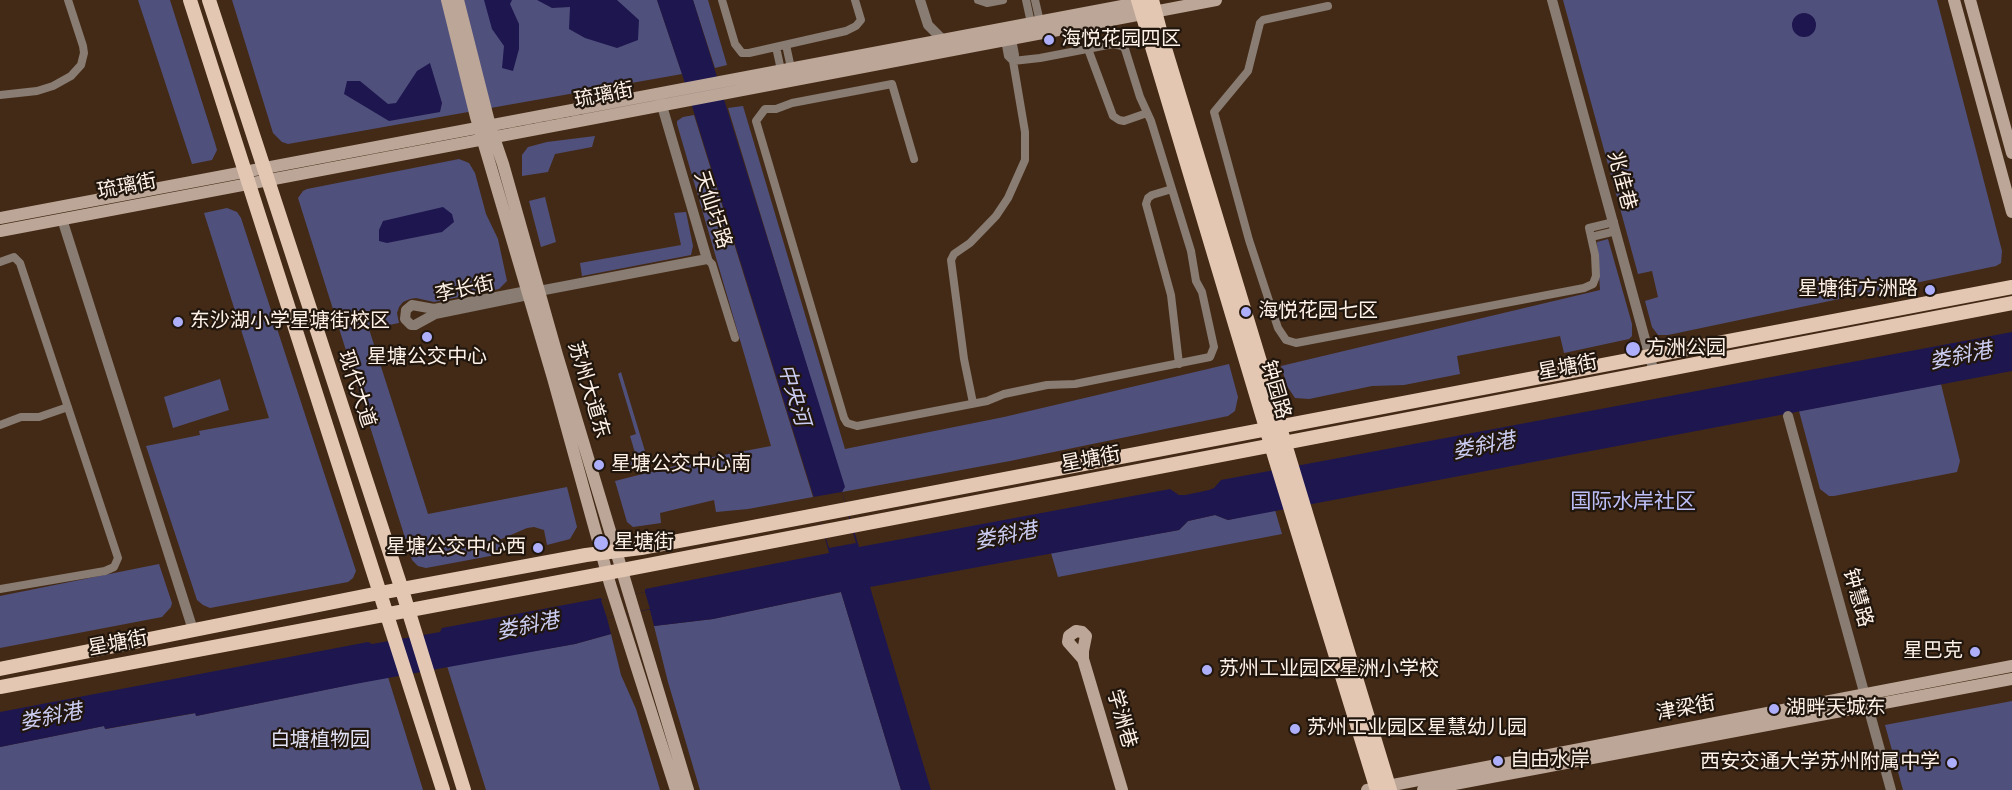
<!DOCTYPE html>
<html>
<head>
<meta charset="utf-8">
<style>
  body { margin:0 }
  canvas { display:block; background:#432a16 }
</style>
</head>
<body>
<canvas width="2012" height="790"></canvas>
<script>
const g = document.querySelector('canvas').getContext('2d');
g.lineJoin = 'round';
function fill(path, color) {
  g.fillStyle = color;
  g.fill(path, 'evenodd');
}
function shape(rows) {
  const path = new Path2D();
  for (const r of rows) {
    if (r.length === 3) {
      path.moveTo(r[0] + r[2], r[1]);
      path.arc(r[0], r[1], r[2], 0, 2 * Math.PI);
      continue;
    }
    path.moveTo(r[0], r[1]);
    for (let i = 2; i < r.length; i += 2) path.lineTo(r[i], r[i + 1]);
  }
  return path;
}
function strokePath(path, color, width, dash) {
  g.strokeStyle = color;
  g.lineWidth = width;
  g.lineCap = dash ? 'butt' : 'round';
  g.setLineDash(dash || []);
  g.stroke(path);
}
function drawText(font, color, halo, rows, align = 'center') {
  g.font = font + ' "DejaVu Sans","Noto Sans SC",sans-serif';
  g.lineWidth = 4.5;
  g.setLineDash([]);
  g.textBaseline = 'middle';
  g.strokeStyle = halo;
  g.fillStyle = color;
  for (const [text, x, y, turn = 0] of rows) {
    g.save();
    g.translate(x, y);
    g.rotate((+turn || 0) * Math.PI / 180);
    g.textAlign = isNaN(turn) ? turn : align;
    if (halo) g.strokeText(text, 0, 0);
    g.fillText(text, 0, 0);
    g.restore();
  }
}
fill(shape([
  [138,0,170,0,215,143,217,150,212,160,192,164],
  [232,0,657,0,682,74,288,144,282,142,273,133],
  [693,0,708,0,727,65,715,68],
  [1563,0,1937,0,2002,251,2001,263,1996,266,1668,335,1658,335,1652,327,1645,301,1658,297,1652,271,1638,274],
  [743,106,845,449,1004,417,1229,364,1238,397,1235,411,1228,416,1010,461,842,492,833,452,728,108],
  [694,115,813,497,748,509,716,512,714,500,660,513,661,523,633,527,627,522,615,481,702,459,771,446,677,124,677,121,683,117],
  [595,136,592,147,555,154,548,172,522,176,522,155,528,147,547,142],
  [459,159,469,163,475,173,486,214,498,239,507,281,499,289,434,302,416,298,410,299,403,302,399,307,397,313,399,323,369,329,428,514,567,487,577,527,570,539,547,545,544,530,534,527,527,528,499,540,501,554,426,568,418,566,412,560,298,198,303,191,307,189],
  [545,197,556,242,541,247,529,201],
  [227,208,237,212,241,218,356,571,353,578,348,582,210,608,203,605,197,600,146,446,200,435,199,431,269,418,204,213],
  [686,212,693,246,691,255,582,276,580,263,681,245,674,213],
  [1608,239,1632,324,1632,336,1629,339,1564,353,1560,336,1457,356,1460,374,1404,385,1372,386,1309,399,1295,398,1287,386,1281,366,1600,290,1597,242],
  [621,372,648,461,628,466,626,459,636,456,630,436,636,434,618,374],
  [220,379,229,410,173,428,164,397],
  [1941,384,1960,461,1957,472,1834,496,1829,496,1820,489,1799,411],
  [1275,510,1282,534,1058,577,1051,553,1179,530,1188,521,1215,515,1228,520],
  [159,564,172,603,171,607,162,617,0,648,0,596],
  [841,592,901,790,700,790,668,682,654,626,713,619],
  [611,634,621,675,636,709,660,790,486,790,447,666,575,644],
  [388,677,423,790,0,790,0,747,104,726,106,729,196,713,196,716],
  [2012,701,2012,790,1903,790,1885,725]
]), '#50507d');
fill(shape([
  [484,0,512,0,510,4,519,24,519,49,513,71,502,68,504,46,492,29],
  [537,0,617,0,639,20,638,40,617,48,585,38,569,29,570,7,552,8],
  [657,0,693,0,845,487,842,492,859,547,1170,489,1179,495,1185,495,1209,490,1214,488,1221,480,2012,332,2012,371,1228,520,1215,515,1188,521,1179,530,870,587,931,790,901,790,841,592,713,619,654,626,650,610,647,610,607,618,611,634,575,644,355,684,196,716,195,713,105,729,104,726,0,747,0,712,368,642,372,644,440,632,442,628,601,598,602,600,645,592,645,589,829,553,815,501,682,74],
  [1804,25,12],
  [430,63,442,103,440,112,389,121,344,94,347,81,360,81,388,104,396,103,417,71],
  [443,207,452,214,454,222,442,232,387,243,379,241,379,230,383,221]
]), '#1e164e');
fill(shape([
  [842,492,856,543,829,548,813,497],
  [645,592,650,609,607,618,601,600]
]), '#432a16');
strokePath(shape([
  [722,0,735,44,742,53,749,53,846,31,856,26,861,20,855,0],
  [978,0,987,3,1003,0],
  [1026,0,1031,23],
  [1035,0,1040,22],
  [1328,6,1263,20,1260,23,1248,71,1214,112,1249,240,1278,328,1286,340,1296,343,1584,288,1593,284,1596,276,1595,255,1589,228,1614,222],
  [1005,40,1008,56,1013,61],
  [786,45,791,68],
  [776,47,781,70],
  [1088,49,1113,116,1119,120,1124,121,1147,113],
  [0,95,37,91,53,86,71,76,81,65,84,53,83,46,68,0],
  [914,159,892,84,792,103,776,109,765,109,756,121,844,418,847,423,857,426,987,401,1004,394,1047,385,1075,384,1210,357,1214,347,1202,292,1196,281,1191,251,1151,121,1140,97,1125,49,1122,46,1113,44,1040,58,1013,61],
  [1172,189,1152,195,1148,198,1146,204,1171,295,1179,364],
  [1591,237,1616,231],
  [707,259,712,264,735,338],
  [0,262,14,257,20,263,118,558,114,567,105,571,0,589],
  [973,403,964,359,951,260,954,254,970,243,996,216,1008,198,1025,160,1025,132,1013,61,1015,55,1012,39],
  [0,425,21,417,39,417,68,407]
]), '#897c72', 8);
strokePath(shape([
  [920,0,928,25,944,41,945,46],
  [1552,0,1654,372],
  [62,219,193,630],
  [527,291,434,309,412,305,406,310,405,319,411,325,415,325,435,314,528,295],
  [539,291,707,259,660,99],
  [1788,416,1891,790]
]), '#897c72', 10);
strokePath(shape([
  [447,0,476,117,553,378,610,584,676,790],
  [458,0,490,126,503,164,557,355,688,790],
  [1954,0,2012,212],
  [1970,0,2012,153],
  [0,218,1148,1],
  [0,231,1216,0],
  [1083,659,1068,642,1069,636,1076,631,1082,632,1086,636,1083,651,1083,659,1122,790],
  [1367,790,2012,666],
  [1423,790,2012,679]
]), '#bca697', 12);
strokePath(shape([
  [190,0,443,790],
  [209,0,402,590,464,790],
  [1138,0,1275,458,1377,790],
  [1152,0,1164,45,1390,790],
  [0,669,369,595,586,555,641,548,748,528,2012,287],
  [0,687,607,573,2012,303]
]), '#e3c7b3', 14);
for (const [x, y, r, color] of [
  [1049,40,6,"#adaffb"],
  [1930,290,6,"#adaffb"],
  [1246,312,6,"#adaffb"],
  [178,322,6,"#adaffb"],
  [427,337,6,"#adaffb"],
  [1633,349,8,"#adaffb"],
  [599,465,6,"#adaffb"],
  [601,543,8,"#adaffb"],
  [538,548,6,"#adaffb"],
  [1975,652,6,"#adaffb"],
  [1207,670,6,"#adaffb"],
  [1774,709,6,"#adaffb"],
  [1295,729,6,"#adaffb"],
  [1498,761,6,"#adaffb"],
  [1952,763,6,"#adaffb"]
]) {
  const dot = new Path2D();
  dot.arc(x, y, r, 0, 2 * Math.PI);
  g.fillStyle = color;
  g.fill(dot);
  strokePath(dot, '#21160d', 2);
}
drawText('20px', '#fef1e7', '#21160d', [
  ["海悦花园四区",1061,40],
  ["星塘街方洲路",1918,290,"right"],
  ["海悦花园七区",1258,312],
  ["东沙湖小学星塘街校区",190,322],
  ["方洲公园",1646,349],
  ["星塘公交中心",427,358,"center"],
  ["星塘公交中心南",611,465],
  ["星塘街",614,543],
  ["星塘公交中心西",526,548,"right"],
  ["星巴克",1963,652,"right"],
  ["苏州工业园区星洲小学校",1219,670],
  ["湖畔天城东",1786,709],
  ["苏州工业园区星慧幼儿园",1307,729],
  ["自由水岸",1510,761],
  ["西安交通大学苏州附属中学",1940,763,"right"]
], 'left');
drawText('20px', '#fef1e7', '#21160d', [
  ["琉璃街",604,96,-11],
  ["兆佳巷",1621,181,75],
  ["琉璃街",127,187,-11],
  ["天仙圩路",712,210,72],
  ["李长街",465,290,-12],
  ["星塘街",1568,368,-11],
  ["现代大道",356,389,72],
  ["苏州大道东",588,390,73],
  ["钟园路",1275,390,74],
  ["星塘街",1091,460,-11],
  ["钟慧路",1857,598,74],
  ["星塘街",118,644,-11],
  ["津梁街",1686,709,-11],
  ["学洲巷",1121,719,74]
]);
drawText('20px', '#e0e1f4', '#21160d', [
  ["白塘植物园",320,741]
]);
drawText('italic 21px', '#cbcdf2', '#21160d', [
  ["娄斜港",1961,357,-11],
  ["中央河",793,395,73],
  ["娄斜港",1484,447,-11],
  ["娄斜港",1006,537,-11],
  ["娄斜港",528,627,-11],
  ["娄斜港",51,718,-11]
]);
drawText('21px', '#bcbef7', '#21160d', [
  ["国际水岸社区",1633,503]
]);
</script>
</body>
</html>
